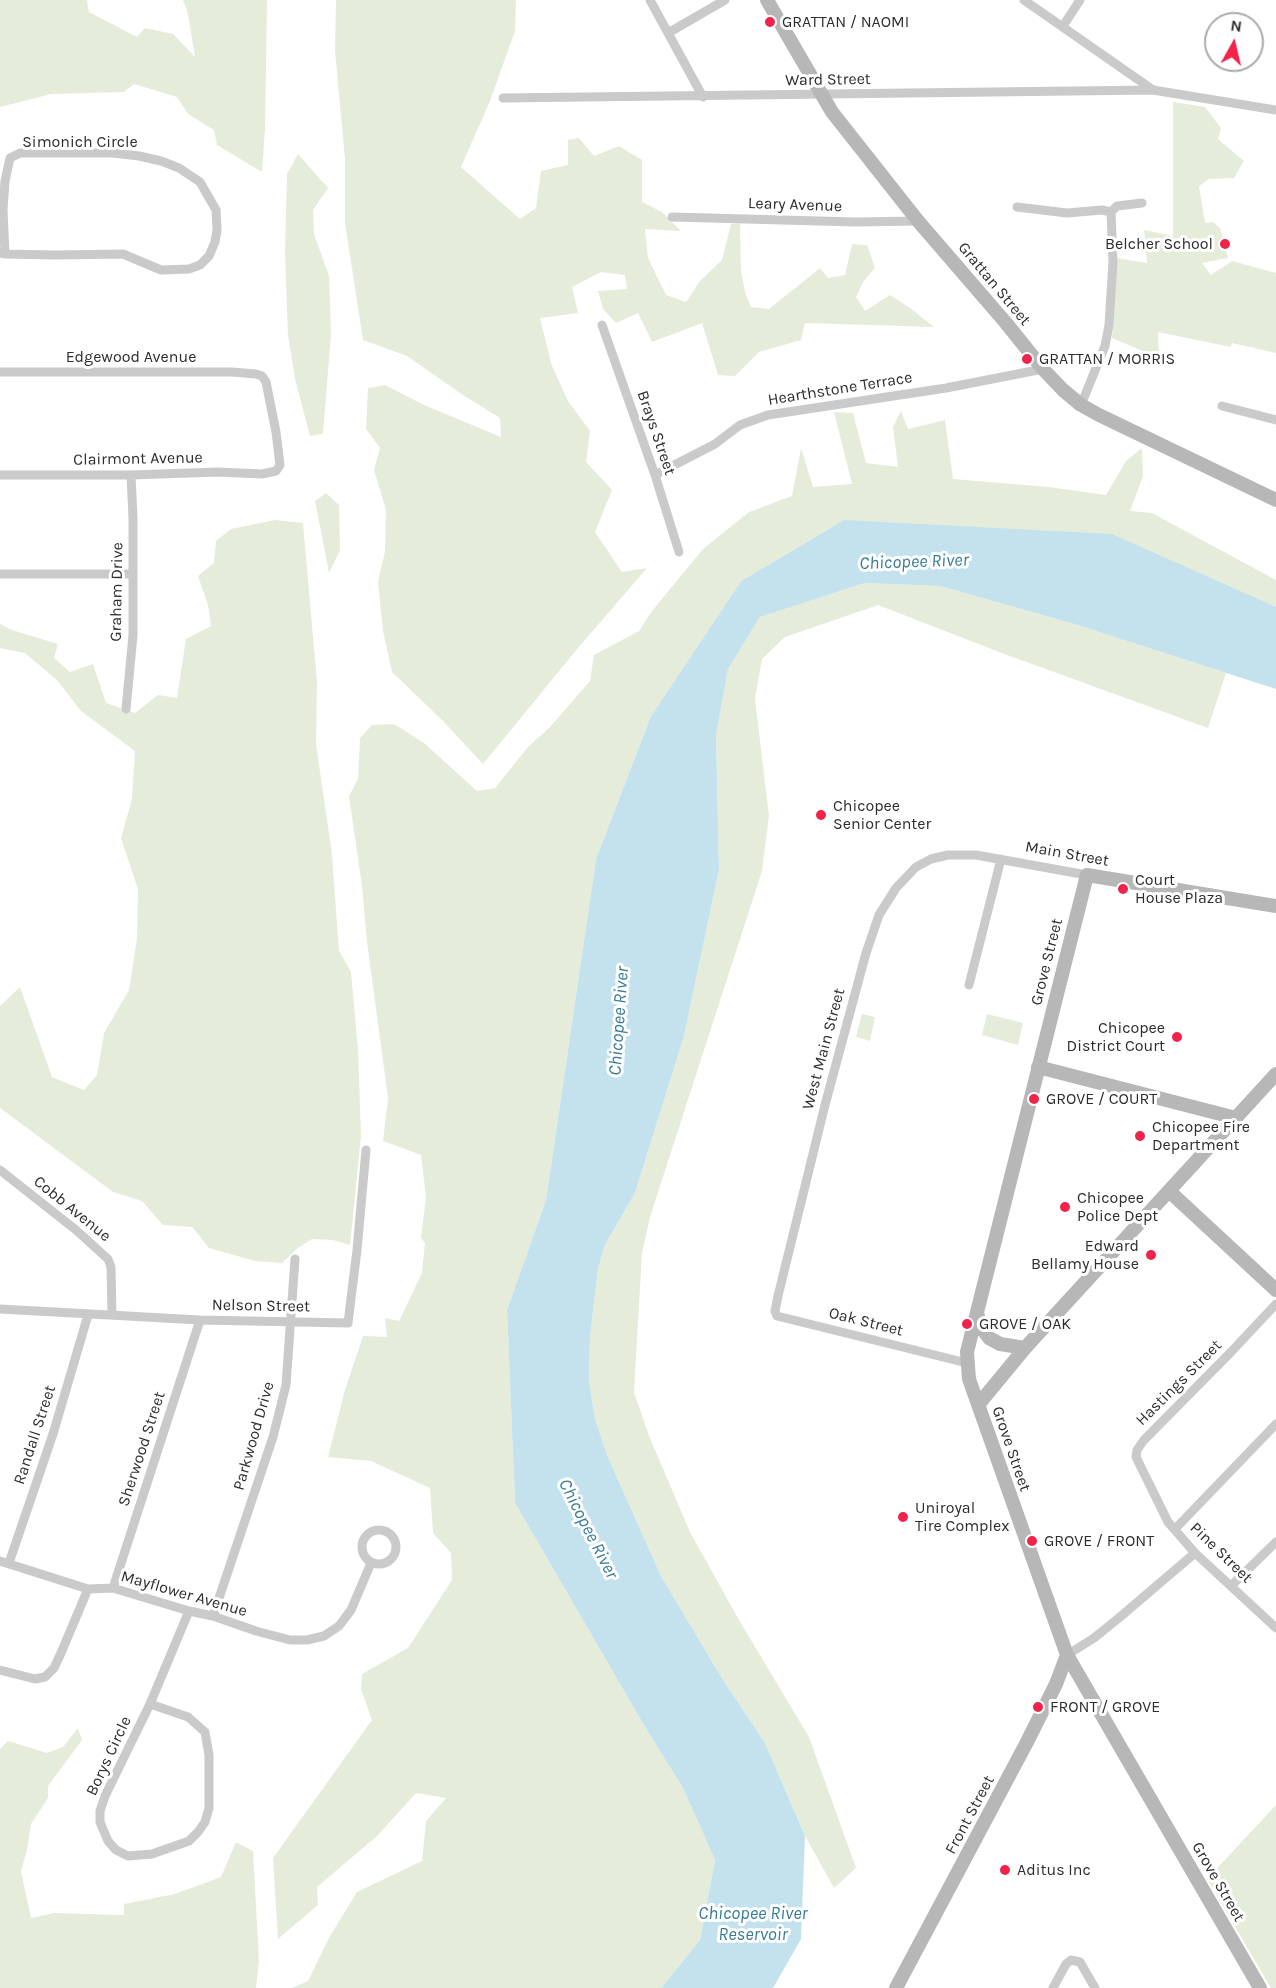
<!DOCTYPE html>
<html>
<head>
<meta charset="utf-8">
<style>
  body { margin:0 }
  #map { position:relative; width:1276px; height:1988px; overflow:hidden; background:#fff; font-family:Karla,sans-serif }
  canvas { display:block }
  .north { position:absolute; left:1204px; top:12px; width:60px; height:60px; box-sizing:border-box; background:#fff; border:2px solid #ababab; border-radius:50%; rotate:8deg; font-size:16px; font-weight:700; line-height:24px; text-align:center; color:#2d2d2d }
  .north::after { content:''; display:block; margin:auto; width:21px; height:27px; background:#f1234b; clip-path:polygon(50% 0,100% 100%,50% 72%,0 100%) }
</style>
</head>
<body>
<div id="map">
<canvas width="1276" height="1988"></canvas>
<div class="north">N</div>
</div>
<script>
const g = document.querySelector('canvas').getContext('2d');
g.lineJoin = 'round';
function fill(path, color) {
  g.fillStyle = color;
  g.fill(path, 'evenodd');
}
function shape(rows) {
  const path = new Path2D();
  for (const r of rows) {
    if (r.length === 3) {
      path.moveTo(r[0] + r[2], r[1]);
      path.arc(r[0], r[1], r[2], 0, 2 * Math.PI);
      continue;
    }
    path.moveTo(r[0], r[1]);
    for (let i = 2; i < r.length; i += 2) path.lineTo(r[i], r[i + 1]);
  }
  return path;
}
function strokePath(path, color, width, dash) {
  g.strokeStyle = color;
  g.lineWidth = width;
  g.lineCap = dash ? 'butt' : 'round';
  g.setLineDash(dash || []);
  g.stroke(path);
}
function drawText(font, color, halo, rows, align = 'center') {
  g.font = font + ' Karla,sans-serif';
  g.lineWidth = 6;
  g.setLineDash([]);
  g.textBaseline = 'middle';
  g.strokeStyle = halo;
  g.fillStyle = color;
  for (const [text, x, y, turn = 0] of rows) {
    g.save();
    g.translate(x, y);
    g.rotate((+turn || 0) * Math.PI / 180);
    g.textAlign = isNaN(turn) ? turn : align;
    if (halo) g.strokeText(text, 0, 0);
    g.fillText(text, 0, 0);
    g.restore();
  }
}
fill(shape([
  [0,0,87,0,89,12,137,37,145,28,173,34,195,57,188,14,183,0,267,0,265,129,262,172,217,145,214,130,188,114,177,97,134,84,124,92,51,94,0,107],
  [336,0,516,0,515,31,490,101,461,167,520,219,536,208,541,171,568,165,568,140,579,138,594,156,619,146,642,160,642,202,662,212,681,231,645,229,648,258,666,295,686,302,700,281,722,260,731,224,740,223,741,271,745,292,751,307,769,309,820,268,828,278,845,275,852,244,867,245,875,268,863,282,856,297,865,311,890,295,910,308,934,327,805,323,801,340,759,352,735,376,718,375,702,323,652,342,638,313,616,323,603,309,598,291,627,289,625,275,601,272,572,287,578,313,540,318,552,366,568,401,590,431,586,462,612,490,595,532,622,572,647,568,578,648,483,764,443,721,392,672,383,631,378,582,385,551,386,510,374,470,380,448,366,429,368,388,385,385,424,405,501,437,500,418,463,395,407,356,363,340,345,223,345,159,335,51],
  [1173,102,1205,107,1221,128,1218,139,1244,161,1234,178,1209,179,1199,186,1205,223,1213,222,1220,228,1228,258,1202,263,1211,275,1232,261,1276,273,1276,353,1232,343,1231,347,1158,332,1159,358,1112,338,1117,258,1147,263,1144,230,1173,236],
  [298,154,328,188,313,210,314,234,329,276,331,334,323,434,310,436,295,379,288,335,285,254,287,174],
  [901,411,908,429,945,420,953,479,1049,487,1106,495,1126,461,1142,448,1143,476,1130,511,1152,513,1276,580,1276,607,844,520,741,581,651,716,596,859,546,1200,507,1310,515,1503,645,1727,683,1788,715,1860,700,1940,661,1988,292,1988,308,1981,330,1936,357,1892,422,1861,426,1821,446,1798,416,1793,377,1836,317,1887,318,1905,278,1939,273,1858,372,1720,361,1689,362,1674,408,1648,452,1580,451,1553,433,1533,430,1488,371,1461,328,1457,345,1390,363,1336,387,1337,385,1318,399,1321,422,1273,425,1243,421,1238,426,1197,421,1155,383,1141,388,1098,367,942,362,886,349,796,358,779,360,738,372,725,394,724,424,743,477,791,495,788,528,747,550,727,590,681,594,655,639,631,652,611,703,549,749,512,792,496,801,448,813,487,852,484,834,412,853,413,866,463,898,467,893,427],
  [326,493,339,505,340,550,329,573,315,501],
  [275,520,303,523,317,682,316,744,332,854,339,951,351,972,358,1049,361,1136,350,1245,333,1240,312,1239,298,1248,282,1263,255,1261,209,1248,192,1227,163,1225,142,1201,113,1192,0,1108,0,1006,20,987,52,1077,84,1090,97,1075,104,1033,129,990,137,938,138,889,121,838,132,799,135,751,81,711,57,680,25,653,0,648,0,624,12,630,58,644,54,658,70,672,93,664,106,703,135,713,158,695,177,698,186,639,211,626,208,605,198,576,214,563,216,541,231,529],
  [865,583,940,586,1071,623,1226,673,1208,728,999,652,878,605,785,637,762,659,755,699,769,816,762,871,650,1217,642,1253,634,1392,649,1436,690,1532,739,1620,809,1737,856,1868,834,1888,805,1836,765,1743,723,1680,661,1576,607,1455,595,1419,589,1381,590,1337,598,1269,605,1245,635,1193,684,1036,719,870,716,735,728,669,760,617],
  [862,1014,875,1017,870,1041,856,1037],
  [987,1014,1023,1023,1018,1045,982,1035],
  [78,1728,82,1740,48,1786,48,1798,31,1824,27,1850,21,1871,31,1918,54,1913,124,1915,124,1904,175,1894,221,1877,236,1842,253,1851,259,1961,256,1988,0,1988,0,1749,8,1741,47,1753,63,1747],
  [1276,1805,1276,1988,1271,1988,1207,1879]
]), '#e6ecda');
fill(shape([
  [844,520,1112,534,1276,607,1276,689,1071,623,940,586,865,583,760,617,728,669,716,735,719,870,684,1036,635,1193,605,1245,598,1269,590,1337,589,1381,595,1419,607,1455,661,1576,723,1680,765,1743,805,1836,801,1939,773,1988,661,1988,700,1940,715,1860,683,1788,645,1727,515,1503,507,1310,546,1200,596,859,651,716,741,581]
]), '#c4e2ee');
strokePath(shape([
  [650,0,703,97],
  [1024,0,1153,90,1276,110],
  [1063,26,1080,0],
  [668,33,725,0],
  [503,98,1153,90],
  [1017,207,1067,213,1102,210,1111,212,1117,206,1142,203],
  [672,217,856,222,918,221],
  [0,253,5,254,55,255,123,254,161,270,189,269,200,265,209,256,215,242,217,230,216,210,200,182,179,168,161,161,139,156,113,153,20,153,10,158,5,181,3,210,5,254],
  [602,325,655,475,679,552],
  [0,372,232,372,256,374,262,376,266,382,276,432,280,465,276,471,262,474,218,472,131,475,0,475],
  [1081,405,1105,346,1109,325,1113,262,1111,212],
  [1222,406,1276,420],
  [655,475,715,444,740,425,768,415,946,388,1043,369],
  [0,574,132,574],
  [126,709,133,635,133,518,131,475],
  [969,985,1001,859],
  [0,1170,76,1230,108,1259,111,1267,112,1315],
  [1276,1304,1231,1352,1144,1440,1137,1450,1136,1457,1168,1522,1195,1553,1276,1628],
  [0,1309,200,1320,348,1323,357,1250,366,1150],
  [967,1363,777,1316,775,1311,778,1296,825,1105,866,953,879,915,896,888,916,867,931,859,948,855,976,855,1087,875],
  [1175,1529,1276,1424],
  [379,1547,17],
  [0,1561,88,1589,113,1588,189,1611,213,1616,256,1631,290,1640,307,1640,324,1636,339,1626,351,1610,371,1563],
  [9,1563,53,1434,88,1315],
  [1231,1586,1276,1542],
  [113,1588,200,1320],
  [213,1616,273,1437,286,1385,295,1259],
  [1067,1655,1094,1638,1120,1617,1195,1553],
  [0,1670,35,1679,45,1677,54,1668,61,1653,88,1589],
  [150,1704,105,1796,100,1811,100,1822,108,1841,116,1850,128,1856,152,1854,189,1841,198,1832,205,1822,209,1808,209,1755,205,1732,188,1717,150,1704,189,1611],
  [1053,1988,1066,1964,1071,1960,1080,1962,1095,1988]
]), '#cacaca', 9);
strokePath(shape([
  [767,0,832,112,918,221,1006,323,1043,369,1063,390,1081,405,1099,415,1276,500],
  [1038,1067,1236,1118],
  [1169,1191,1276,1290],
  [977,1313,981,1327,989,1338,1000,1344,1025,1348],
  [978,1405,1025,1348,1276,1074],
  [896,1988,1027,1742,1056,1684,1067,1655],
  [1260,1988,1067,1655,969,1379,967,1352,1087,875,1276,906]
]), '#b7b7b7', 14);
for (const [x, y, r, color] of [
  [770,22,6,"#f1234b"],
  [1225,244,6,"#f1234b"],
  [1027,359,6,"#f1234b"],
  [821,815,6,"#f1234b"],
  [1123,889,6,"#f1234b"],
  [1177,1037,6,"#f1234b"],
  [1034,1099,6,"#f1234b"],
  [1140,1136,6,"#f1234b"],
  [1065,1207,6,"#f1234b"],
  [1151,1255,6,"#f1234b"],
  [967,1324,6,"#f1234b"],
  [903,1517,6,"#f1234b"],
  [1032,1541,6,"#f1234b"],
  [1038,1707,6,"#f1234b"],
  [1005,1870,6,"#f1234b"]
]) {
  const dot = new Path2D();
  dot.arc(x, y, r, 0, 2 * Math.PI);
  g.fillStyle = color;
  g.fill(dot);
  strokePath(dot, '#fff', 2);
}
drawText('16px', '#2d2d2d', '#fff', [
  ["GRATTAN / NAOMI",782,22],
  ["Belcher School",1213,244,"right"],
  ["GRATTAN / MORRIS",1039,359],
  ["Chicopee",833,806],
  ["Senior Center",833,824],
  ["Court",1135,880],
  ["House Plaza",1135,898],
  ["Chicopee",1165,1028,"right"],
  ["District Court",1165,1046,"right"],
  ["GROVE / COURT",1046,1099],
  ["Chicopee Fire",1152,1127],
  ["Department",1152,1145],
  ["Chicopee",1077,1198],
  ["Police Dept",1077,1216],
  ["Edward",1139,1246,"right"],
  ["Bellamy House",1139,1264,"right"],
  ["GROVE / OAK",979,1324],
  ["Uniroyal",915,1508],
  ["Tire Complex",915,1526],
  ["GROVE / FRONT",1044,1541],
  ["FRONT / GROVE",1050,1707],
  ["Aditus Inc",1017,1870]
], 'left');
drawText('16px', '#2d2d2d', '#fff', [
  ["Ward Street",828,80,-1],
  ["Simonich Circle",80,142],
  ["Leary Avenue",795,205,2],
  ["Grattan Street",994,284,50],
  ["Edgewood Avenue",131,357],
  ["Hearthstone Terrace",840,389,-9],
  ["Brays Street",656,433,71],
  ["Clairmont Avenue",138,459,-1],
  ["Graham Drive",117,592,-89],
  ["Main Street",1067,854,10],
  ["Grove Street",1047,962,-76],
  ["West Main Street",824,1049,-75],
  ["Cobb Avenue",72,1209,39],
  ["Nelson Street",261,1306,1],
  ["Oak Street",866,1322,14],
  ["Hastings Street",1179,1383,-45],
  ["Randall Street",35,1435,-72],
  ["Parkwood Drive",254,1436,-74],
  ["Sherwood Street",142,1449,-72],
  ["Grove Street",1011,1449,71],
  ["Pine Street",1221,1553,44],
  ["Mayflower Avenue",184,1594,16],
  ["Borys Circle",109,1756,-65],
  ["Front Street",970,1815,-62],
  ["Grove Street",1218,1882,60]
]);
drawText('italic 18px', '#367b95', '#fff', [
  ["Chicopee River",914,562,-2],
  ["Chicopee River",619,1021,-86],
  ["Chicopee River",588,1529,63],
  ["Chicopee River",753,1914],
  ["Reservoir",753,1935]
]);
</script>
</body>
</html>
